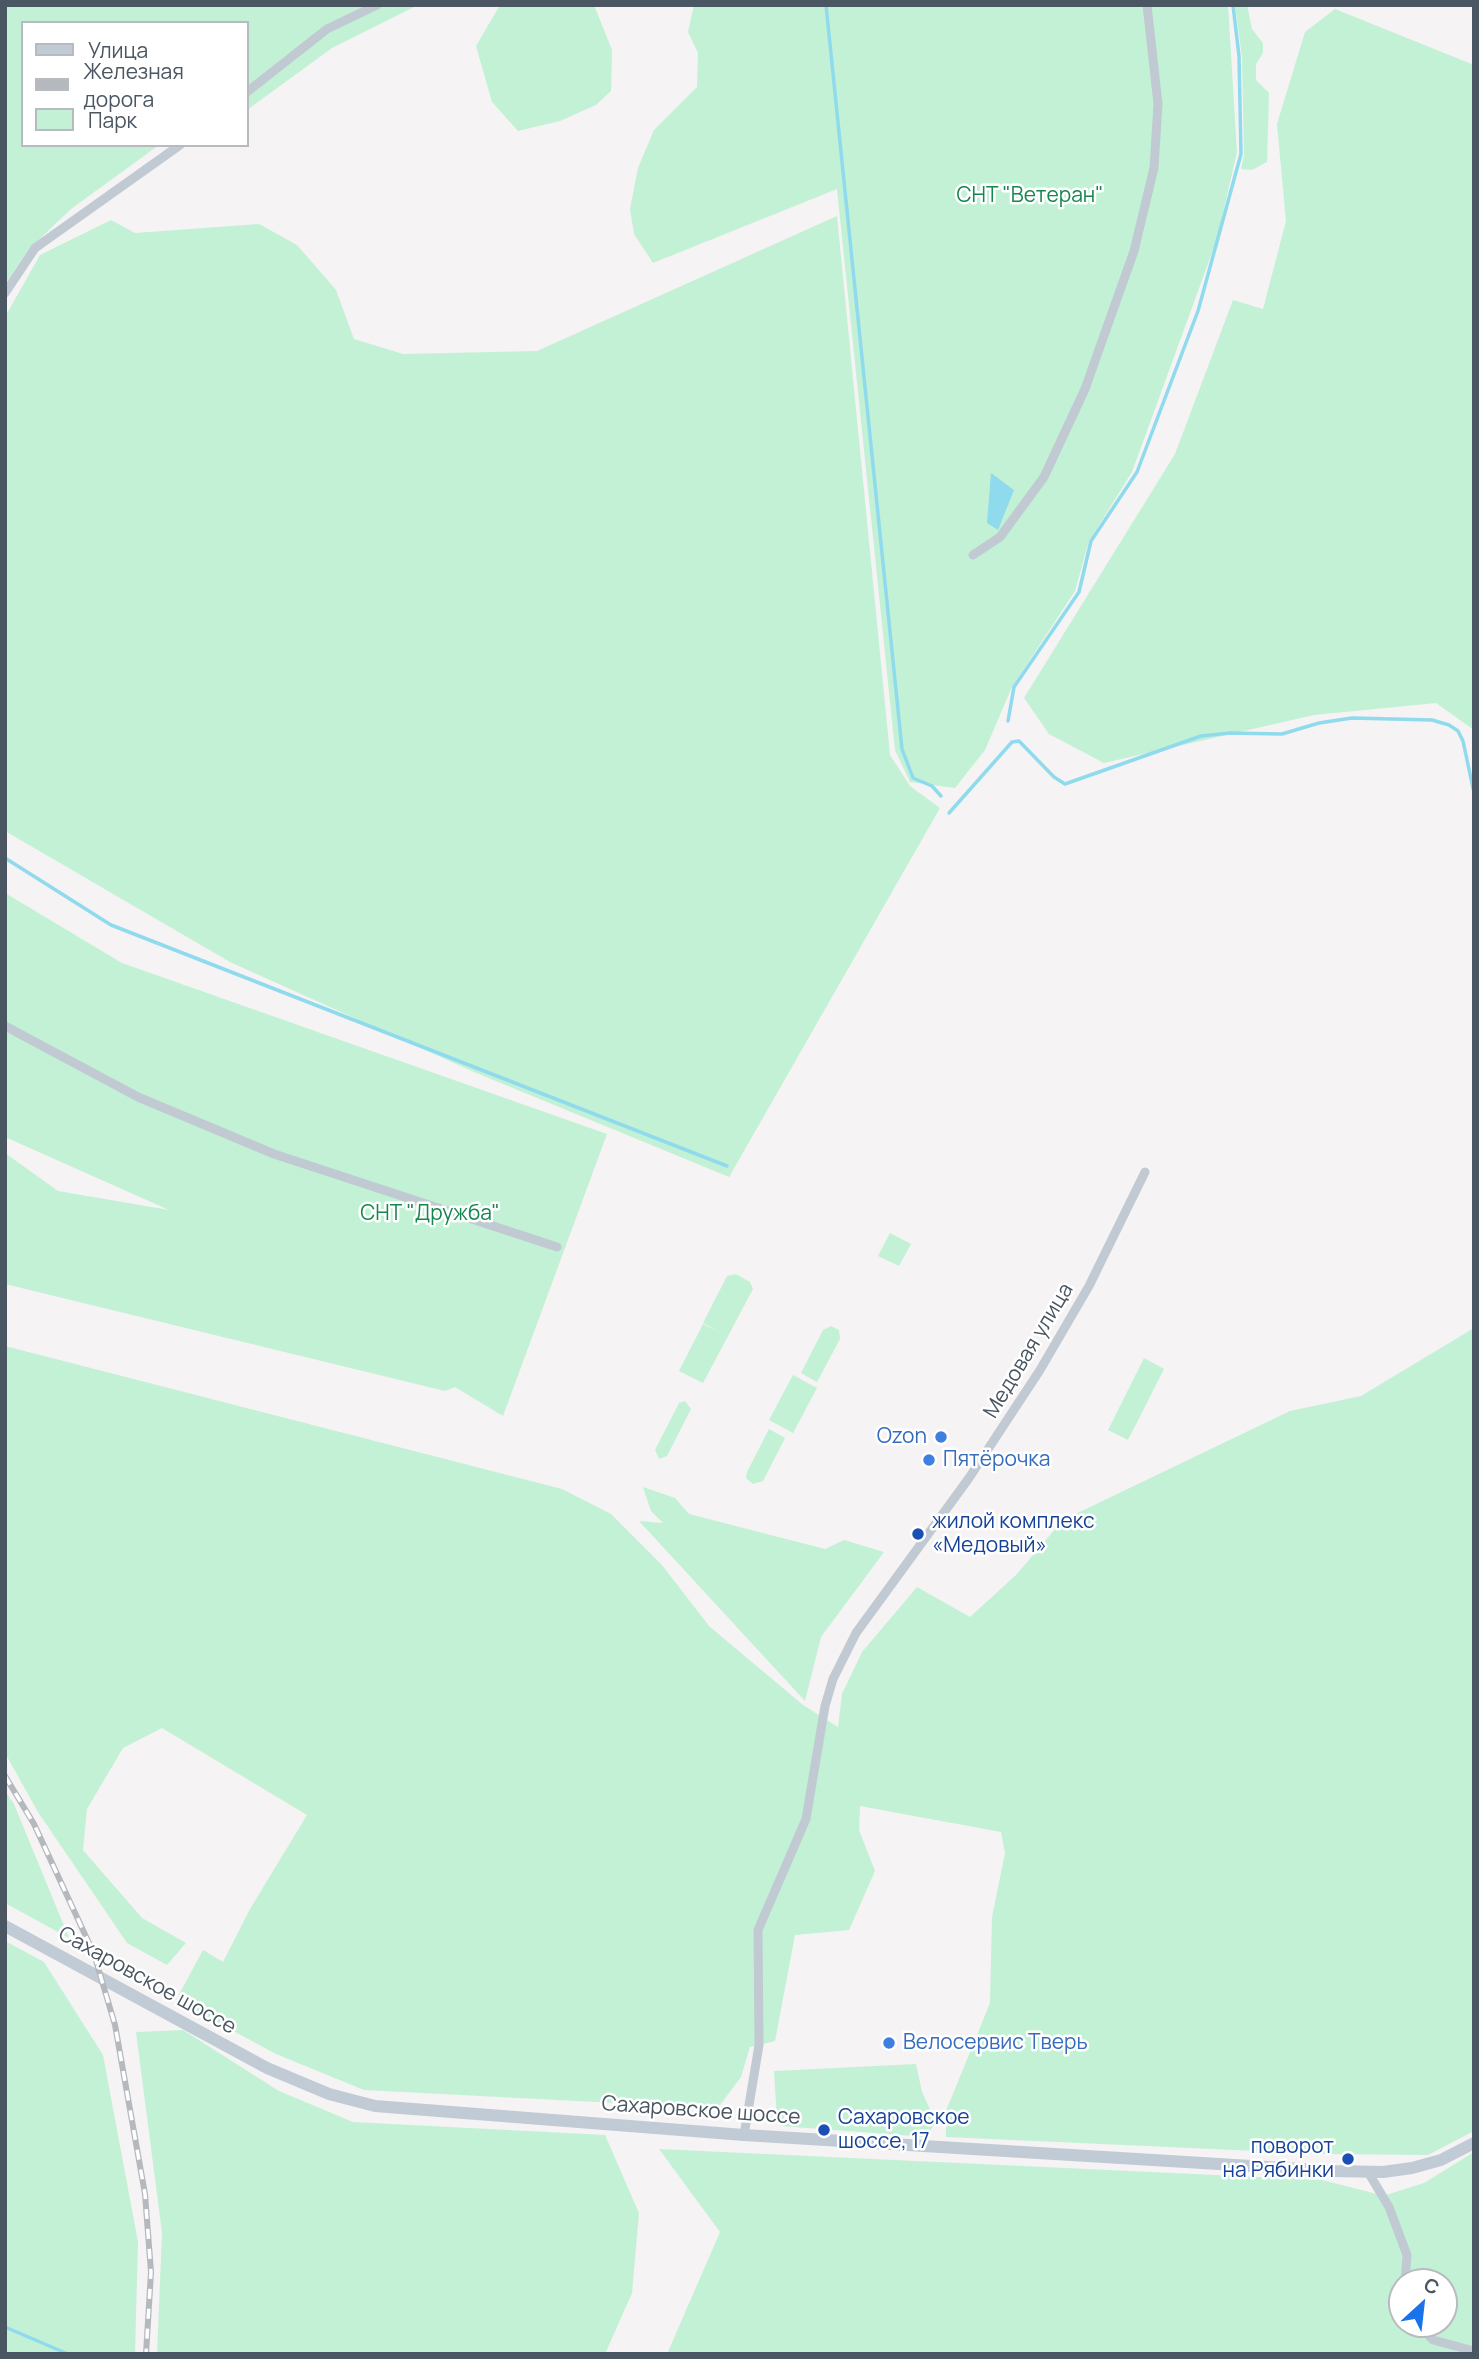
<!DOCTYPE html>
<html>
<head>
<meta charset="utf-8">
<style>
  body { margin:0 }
  #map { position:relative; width:1479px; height:2359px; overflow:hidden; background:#f5f3f3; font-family:Manrope,sans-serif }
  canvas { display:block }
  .frame { position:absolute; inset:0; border:7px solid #4a5661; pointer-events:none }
  .legend { position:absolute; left:21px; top:21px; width:228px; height:126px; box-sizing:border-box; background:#fff; border:2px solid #b7bbc0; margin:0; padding:9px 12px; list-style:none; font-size:21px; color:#4a5661 }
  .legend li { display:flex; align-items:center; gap:14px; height:35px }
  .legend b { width:35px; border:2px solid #b7bbc0 }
  .north { position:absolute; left:1388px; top:2268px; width:70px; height:70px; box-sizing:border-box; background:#fff; border:2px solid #b7bbc0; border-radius:50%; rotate:27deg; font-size:19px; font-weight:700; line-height:28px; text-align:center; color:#4a5661 }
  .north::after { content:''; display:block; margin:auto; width:24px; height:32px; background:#1a73e8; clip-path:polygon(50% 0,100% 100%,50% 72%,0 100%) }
</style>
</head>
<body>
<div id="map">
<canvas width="1479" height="2359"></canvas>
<div class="frame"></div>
<ul class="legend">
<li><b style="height:9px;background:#c1cbd6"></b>Улица</li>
<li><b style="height:9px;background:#b5b8bd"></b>Железная дорога</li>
<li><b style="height:19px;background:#c3f1d5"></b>Парк</li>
</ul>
<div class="north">С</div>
</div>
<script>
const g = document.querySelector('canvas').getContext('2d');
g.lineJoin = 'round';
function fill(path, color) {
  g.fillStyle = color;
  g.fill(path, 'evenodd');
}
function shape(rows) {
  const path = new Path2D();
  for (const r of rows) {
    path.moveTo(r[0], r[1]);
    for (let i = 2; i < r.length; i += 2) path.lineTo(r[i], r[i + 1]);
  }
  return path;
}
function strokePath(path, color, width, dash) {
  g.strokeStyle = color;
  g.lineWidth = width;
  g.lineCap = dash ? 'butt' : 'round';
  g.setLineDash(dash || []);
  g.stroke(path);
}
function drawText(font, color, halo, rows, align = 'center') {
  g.font = font + ' Manrope,sans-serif';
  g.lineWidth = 5;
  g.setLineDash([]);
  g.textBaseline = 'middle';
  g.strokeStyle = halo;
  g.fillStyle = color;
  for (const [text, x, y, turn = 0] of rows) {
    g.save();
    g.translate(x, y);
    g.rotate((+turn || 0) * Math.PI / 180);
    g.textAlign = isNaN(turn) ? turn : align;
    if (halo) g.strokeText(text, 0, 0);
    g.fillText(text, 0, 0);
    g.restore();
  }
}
fill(shape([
  [5,5,418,5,332,48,247,110,247,23,23,23,23,145,159,145,71,209,28,250,5,284],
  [500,5,594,5,612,50,611,91,596,105,560,121,518,131,492,102,476,46],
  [694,5,1228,5,1237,152,1217,239,1132,472,1089,541,1075,591,1012,687,985,750,955,788,910,782,895,750,837,189,653,263,634,234,630,209,638,168,654,130,697,87,698,53,688,32],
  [1235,5,1247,5,1252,29,1263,43,1263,53,1256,64,1256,80,1269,93,1267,162,1252,170,1241,169,1244,155,1242,57],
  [1335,9,1474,65,1474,730,1436,703,1314,715,1104,763,1049,734,1024,698,1175,454,1233,300,1263,309,1286,221,1277,124,1305,32],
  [837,216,890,755,910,786,940,808,729,1177,474,1072,230,962,5,831,5,317,40,255,111,220,135,233,259,224,297,245,336,290,354,339,403,354,537,351],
  [5,893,122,963,607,1134,503,1416,455,1387,445,1391,5,1284,5,1153,58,1191,169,1210,5,1137],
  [890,1233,911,1244,899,1266,878,1256],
  [736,1274,750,1282,753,1289,703,1383,679,1371,703,1324,720,1332,703,1323,727,1276],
  [831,1326,839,1330,840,1339,817,1382,801,1373,823,1330],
  [1474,1328,1474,2131,1428,2155,1324,2154,946,2137,946,2111,990,2003,992,1917,1005,1853,1001,1832,860,1806,859,1830,875,1871,849,1930,795,1935,775,2041,750,2047,741,2077,720,2105,616,2103,364,2090,276,2054,176,2000,203,1950,223,1962,250,1909,307,1815,162,1728,123,1748,87,1809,83,1850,142,1918,186,1943,167,1965,127,1943,38,1812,5,1753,5,1346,562,1489,611,1514,662,1565,709,1626,803,1705,838,1727,842,1694,862,1652,917,1587,970,1617,1016,1575,1063,1520,1290,1411,1361,1396],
  [1144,1358,1164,1369,1128,1440,1108,1430],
  [793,1375,817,1388,793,1433,769,1420],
  [685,1401,691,1409,667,1456,659,1459,655,1450,679,1403],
  [769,1429,785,1438,763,1481,753,1484,746,1478,747,1472],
  [643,1487,675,1498,689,1514,825,1549,844,1540,884,1552,821,1637,805,1701,639,1521,663,1523,651,1511],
  [5,1791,14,1804,69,1938,5,1903],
  [5,1941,44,1962,103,2055,138,2242,135,2354,5,2354],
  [183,2030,279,2091,353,2122,605,2135,639,2213,632,2293,605,2354,157,2354,162,2233,136,2032],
  [916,2064,922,2092,933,2116,933,2126,927,2137,781,2126,777,2120,774,2071],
  [659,2149,1322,2180,1377,2194,1387,2209,1404,2256,1402,2324,1444,2324,1444,2282,1409,2282,1410,2254,1386,2195,1424,2183,1474,2152,1474,2354,667,2354,720,2232]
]), '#c3f1d5');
fill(shape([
  [991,473,1014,490,998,530,987,523]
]), '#90daee');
strokePath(shape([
  [826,5,902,749,913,778,932,786,941,796],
  [1008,721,1014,687,1079,592,1091,541,1137,472,1198,311,1241,154,1239,56,1233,5],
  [949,813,1012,742,1019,741,1054,777,1065,784,1201,736,1230,733,1282,734,1319,723,1352,718,1432,720,1449,725,1458,731,1463,741,1474,793],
  [5,858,111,925,727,1166],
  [5,2327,68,2354]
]), '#90daee', 3.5);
strokePath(shape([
  [247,92,327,29,377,5],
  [5,293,35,248,180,145],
  [973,555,1000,537,1044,477,1085,389,1134,251,1154,168,1158,104,1147,5],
  [5,1026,138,1097,274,1154,557,1247],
  [744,2135,759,2045,758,1930,806,1819,825,1706,833,1679,856,1633,969,1478,1040,1370,1089,1286,1145,1172],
  [1368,2172,1389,2207,1407,2255,1405,2282],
  [1418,2324,1433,2340,1474,2351]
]), '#c1cad2', 9);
strokePath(shape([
  [5,1926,267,2068,329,2094,375,2106,744,2135,1333,2171,1383,2172,1412,2168,1441,2160,1474,2143]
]), '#c1cbd6', 12);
const rail = shape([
  [5,1776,34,1824,94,1954,115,2025,145,2194,151,2272,146,2354]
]);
strokePath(rail, '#b5b8bd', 6);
strokePath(rail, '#fff', 3.5, [10]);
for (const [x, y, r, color] of [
  [941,1437,7,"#3f7fe0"],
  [929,1460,7,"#3f7fe0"],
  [918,1534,7,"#1a4fb4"],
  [889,2043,7,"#3f7fe0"],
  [824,2130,7,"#1a4fb4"],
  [1348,2159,7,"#1a4fb4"]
]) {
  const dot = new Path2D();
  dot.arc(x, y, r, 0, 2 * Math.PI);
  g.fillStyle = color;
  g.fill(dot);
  strokePath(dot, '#fff', 2.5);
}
drawText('21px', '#17864f', '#fff', [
  ["СНТ \"Ветеран\"",1030,196],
  ["СНТ \"Дружба\"",430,1214]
]);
drawText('21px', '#4a5661', '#fff', [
  ["Медовая улица",1029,1351,-59],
  ["Сахаровское шоссе",147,1981,29],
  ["Сахаровское шоссе",701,2111,4]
]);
drawText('21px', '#366cbe', '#fff', [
  ["Ozon",927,1437,"right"],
  ["Пятёрочка",943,1460],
  ["Велосервис Тверь",903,2043]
], 'left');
drawText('21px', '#164399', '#fff', [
  ["жилой комплекс",932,1522],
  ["«Медовый»",932,1546],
  ["Сахаровское",838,2118],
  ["шоссе, 17",838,2142],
  ["поворот",1334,2147,"right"],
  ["на Рябинки",1334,2171,"right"]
], 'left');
</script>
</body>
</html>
